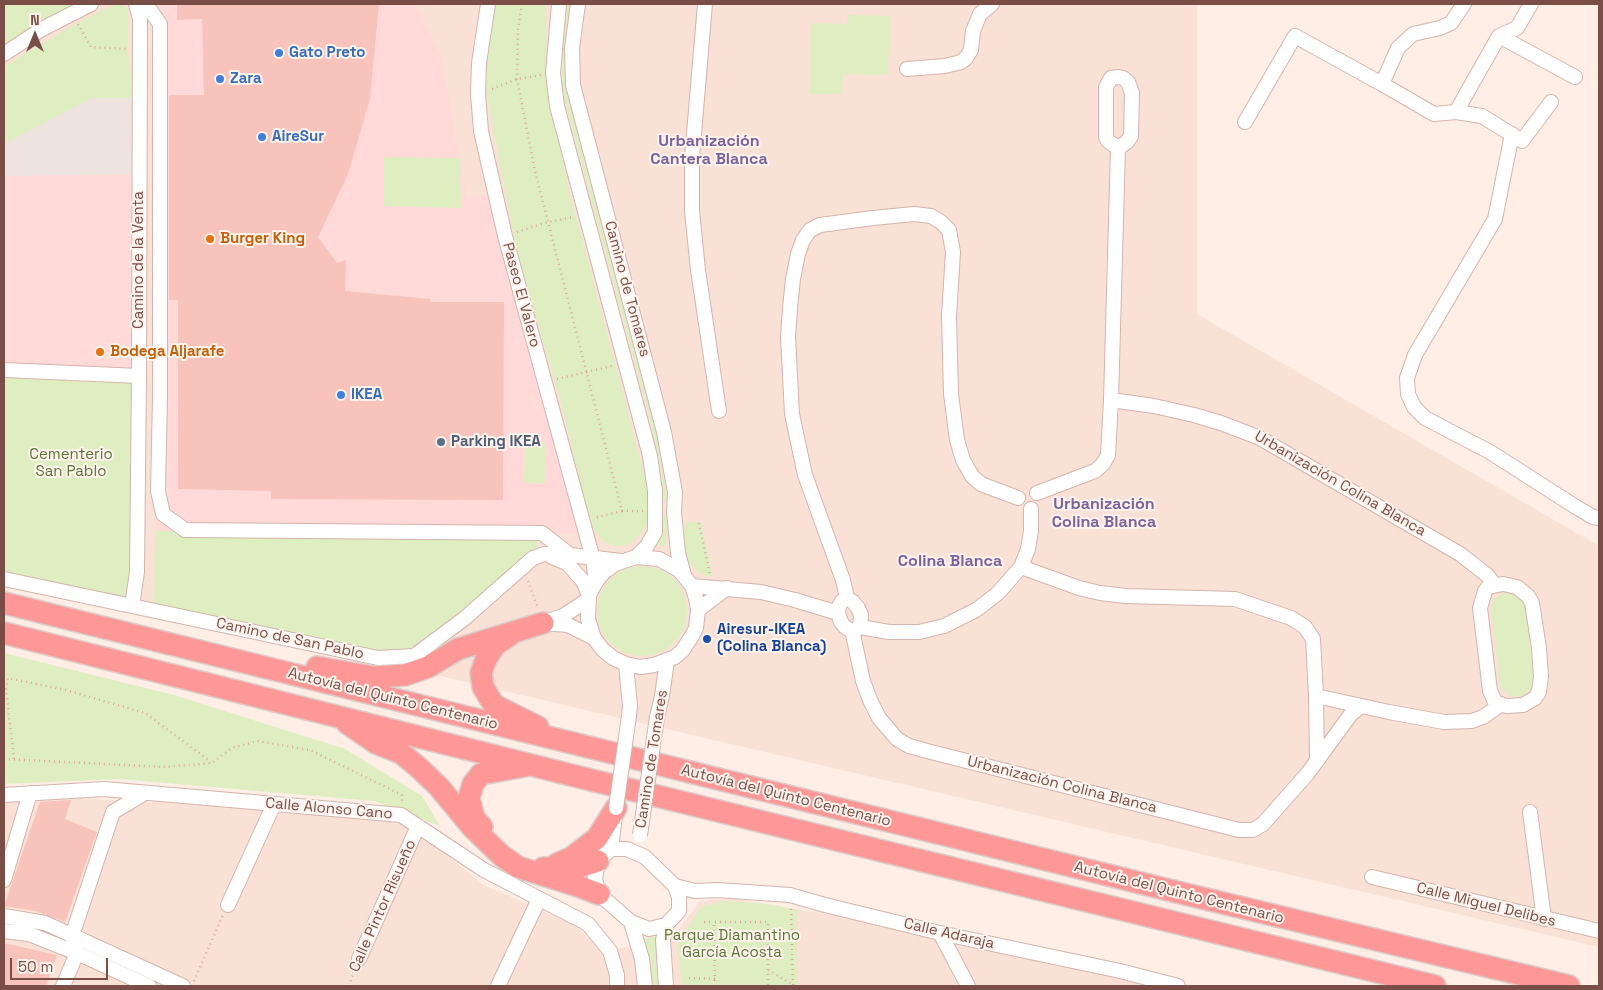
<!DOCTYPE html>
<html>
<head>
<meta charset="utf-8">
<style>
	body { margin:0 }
	#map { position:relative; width:1603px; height:990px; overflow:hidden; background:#feeee5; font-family:"Space Grotesk",sans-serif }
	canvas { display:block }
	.frame { position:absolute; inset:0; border:5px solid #7a4d47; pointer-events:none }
	.north { position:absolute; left:10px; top:10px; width:50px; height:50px; -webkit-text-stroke:4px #fff4ed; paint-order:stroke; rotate:0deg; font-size:14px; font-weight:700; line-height:20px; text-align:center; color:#7a4d47 }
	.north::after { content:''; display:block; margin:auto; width:18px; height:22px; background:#7a4d47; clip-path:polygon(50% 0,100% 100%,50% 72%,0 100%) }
	.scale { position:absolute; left:10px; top:958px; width:98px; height:22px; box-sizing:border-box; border:2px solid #7a4d47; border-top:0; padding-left:6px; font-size:15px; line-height:18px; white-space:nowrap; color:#7a4d47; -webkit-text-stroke:4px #fff4ed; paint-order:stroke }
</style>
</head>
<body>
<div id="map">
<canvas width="1603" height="990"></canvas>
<div class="frame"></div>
<div class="north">N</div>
<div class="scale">50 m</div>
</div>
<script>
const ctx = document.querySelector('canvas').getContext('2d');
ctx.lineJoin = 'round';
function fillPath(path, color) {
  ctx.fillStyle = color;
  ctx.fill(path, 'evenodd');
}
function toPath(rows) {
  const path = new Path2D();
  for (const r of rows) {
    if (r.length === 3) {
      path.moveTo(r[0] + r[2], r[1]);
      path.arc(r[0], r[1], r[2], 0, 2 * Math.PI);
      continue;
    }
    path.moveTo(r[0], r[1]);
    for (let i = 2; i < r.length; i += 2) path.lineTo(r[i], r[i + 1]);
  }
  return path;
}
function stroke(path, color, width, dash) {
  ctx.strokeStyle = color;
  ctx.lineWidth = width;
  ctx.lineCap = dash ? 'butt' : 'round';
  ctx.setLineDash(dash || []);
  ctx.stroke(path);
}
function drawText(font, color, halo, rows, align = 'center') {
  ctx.font = font + ' "Space Grotesk",sans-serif';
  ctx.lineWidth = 4;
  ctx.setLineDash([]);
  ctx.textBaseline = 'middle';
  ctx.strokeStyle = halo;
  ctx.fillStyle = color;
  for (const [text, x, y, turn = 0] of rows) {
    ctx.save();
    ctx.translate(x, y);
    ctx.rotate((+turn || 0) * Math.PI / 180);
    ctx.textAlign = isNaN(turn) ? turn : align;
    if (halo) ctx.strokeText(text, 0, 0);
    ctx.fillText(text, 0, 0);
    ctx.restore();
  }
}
fillPath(toPath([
	[4,4,1197,4,1197,314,1599,546,1599,947,4,574],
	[72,798,396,813,482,884,573,924,604,952,674,936,699,902,730,898,940,933,1179,986,4,986,4,802,28,799]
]), '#f9e1d5');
fillPath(toPath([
	[160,4,416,4,441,58,467,198,495,195,581,533,156,531,160,303],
	[132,174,134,372,4,366,4,176]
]), '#ffdad8');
fillPath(toPath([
	[92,98,133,98,132,174,4,176,4,144]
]), '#eee3df');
fillPath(toPath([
	[4,4,91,4,4,54],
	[123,4,128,10,128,50,133,98,92,98,4,144,4,66,77,23,113,5],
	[492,4,546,4,547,90,570,193,650,497,647,523,639,535,629,545,614,546,602,540,595,531,589,519,562,406,517,253,490,112,482,61],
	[565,4,570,4,565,70,574,112,666,466,669,501,664,501,661,470,648,412,565,102,560,68],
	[848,15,890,16,888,75,843,74,842,94,809,94,811,23,847,24],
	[383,157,460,158,461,208,383,206],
	[4,370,139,376,132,606,4,579],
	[525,442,545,442,545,483,524,483],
	[664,515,668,515,666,546,657,545,663,532],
	[686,522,701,522,713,577,700,574,684,557,682,546],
	[156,531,542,533,533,558,414,656,378,658,152,610],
	[642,611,45],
	[1510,593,1519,596,1526,605,1534,681,1530,690,1521,696,1512,697,1500,687,1491,607,1494,599,1501,594],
	[4,653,174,695,345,749,422,796,440,826,374,801,118,779,4,784],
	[723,901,766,904,797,910,798,986,682,986,677,944,701,907],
	[659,936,655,959,659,986,653,986,651,960,643,938]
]), '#deeec1');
fillPath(toPath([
	[177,4,379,4,370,99,348,174,318,237,337,263,346,260,345,291,430,299,430,302,504,302,503,500,271,499,271,491,178,489,178,300,169,300,169,95,204,95,202,19,177,20],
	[71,800,65,819,97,832,65,922,36,911,4,906,40,802],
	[4,943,57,955,46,986,4,986]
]), '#f7c3ba');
const minor = toPath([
	[146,4,160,24,160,397,158,491,163,514,185,530,542,533,570,555],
	[488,4,479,63,478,94,481,131,505,236,593,559,596,582],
	[559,4,553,73,557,106,650,456,655,491,655,532,647,546,636,557],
	[578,4,572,48,573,85,664,432,675,492,674,512,678,553,684,575],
	[705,4,692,157,692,211,698,270,719,411],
	[1499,36,1517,28,1531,4],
	[4,54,42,29,91,4],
	[907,69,945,66,961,62,966,58,971,50,973,31,980,14,992,4],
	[1382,84,1434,114,1456,112,1499,36,1575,77],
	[1456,112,1482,116,1522,141,1551,102],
	[1245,122,1295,36,1382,84,1398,48,1413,34,1440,28,1451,23,1464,4],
	[1512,134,1495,219,1415,355,1407,378,1408,394,1414,407,1425,418,1490,452,1576,507,1593,517,1599,518],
	[4,370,139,376],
	[1111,400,1154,406,1194,415,1221,423,1260,438,1460,554,1487,575,1495,585],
	[1037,493,1095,471,1103,464,1108,455,1111,400,1118,148,1108,141,1106,137,1106,87,1111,78,1118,77,1123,78,1128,82,1132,93,1131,136,1127,142,1118,148],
	[552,557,567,563,583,581,589,595],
	[1021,567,1079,588,1100,593,1126,596,1235,599,1291,618,1305,627,1313,639,1316,696,1389,712,1444,722,1472,721,1483,717,1500,705],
	[4,579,378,658,414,656,465,618,533,558,544,554,570,555,621,561],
	[1503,584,1517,587,1528,596,1532,603,1539,648,1541,676,1539,692,1535,698,1523,705,1506,706,1495,702,1490,691,1480,608,1485,591,1488,587,1503,584],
	[692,586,761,592,795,600,838,613],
	[847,598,843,580,805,475,792,414,788,337,790,308,793,279,798,254,803,240,810,230,820,225,873,218,914,214,931,216,941,222,949,230,953,252,949,316,951,394,957,440,963,460,972,476,981,484,1018,498],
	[847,598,853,602,858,608,861,615,860,627,856,630,850,630,845,627,841,622,838,613,839,606,842,601,847,598],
	[132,606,137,572,139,376,140,19,136,4],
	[698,610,727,588],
	[548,621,563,616,589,599],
	[543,623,568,625,594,638,602,649,613,658,626,664,640,667,654,665,675,657,682,651,692,636,696,628,698,610,696,598,692,586,679,570,659,559,636,557,615,564,604,572,596,582,589,595,588,619,594,638],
	[860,627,889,632,919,632,944,626,976,610,997,594,1021,567,1028,549,1031,531,1031,509],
	[852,630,863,681,870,700,879,718,897,739,909,746,927,751,1239,830,1253,830,1263,824,1308,773,1351,714,1361,706],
	[626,664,630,706,629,716],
	[1316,696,1317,761],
	[657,717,662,696,667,661],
	[4,795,104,789,401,815,484,870,588,924,610,951,617,975,617,986],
	[113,812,145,793],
	[1530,812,1544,919],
	[611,849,627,849,645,857,675,886,679,897,679,911,666,925,649,929,631,922,599,894,595,879,598,861,611,849],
	[611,849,615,815],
	[1372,877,1599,931],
	[4,880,30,793],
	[675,886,695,891,718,890,790,895,825,905,940,933,1120,971,1178,986],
	[228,905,274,804],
	[4,916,45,923,183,986],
	[631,922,642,959,645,986],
	[4,931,29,934,77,953,149,986],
	[940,933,968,986],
	[359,959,418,826],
	[63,986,77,953,72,936,113,812],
	[498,986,539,899],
	[666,986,663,940,666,925]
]);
const highway = toPath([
	[4,603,1181,893,1569,986],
	[4,633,579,777,1435,986],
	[509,636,495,645,486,659,481,673,483,687,494,705,538,727],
	[317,667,373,677,405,675,428,667,458,649,543,623],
	[347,723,376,743,401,753,418,767,439,787,473,828,502,856,518,867,578,886,599,894],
	[482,827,474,818,469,798,473,784,481,774,525,766],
	[557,864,571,858,597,838,616,808],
	[543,868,562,869,579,867,598,861]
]);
stroke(minor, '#d4b4ac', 16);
stroke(highway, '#dacdcb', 24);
stroke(toPath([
	[522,4,518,29,517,79,535,171,622,511,594,518],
	[78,24,91,47,126,49],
	[492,89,517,79,542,75],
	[517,232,548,222,574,217],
	[557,379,612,366],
	[622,511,643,511],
	[699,523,710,575],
	[528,581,538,608],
	[4,759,165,767,212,763,232,748,257,741,310,750,402,795,402,803],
	[14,759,6,690,8,678,66,690,145,713,211,762],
	[791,909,793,986],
	[704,922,714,922],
	[768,970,792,984],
	[689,978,715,979],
	[194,981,223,915],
	[349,986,354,971],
	[715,986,714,922,768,922,768,986]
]), '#dca69c', 2.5, [1, 4]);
stroke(minor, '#fff', 14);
stroke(highway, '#fe9896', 21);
const minorBridge = toPath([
	[616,808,629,716],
	[640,835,657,717]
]);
stroke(minorBridge, '#d4b4ac', 16, []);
stroke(minorBridge, '#fff', 14);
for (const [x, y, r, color] of [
	[279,53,5,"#3f7fe0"],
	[220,79,5,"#3f7fe0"],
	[262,137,5,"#3f7fe0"],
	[210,239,5,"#e8710a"],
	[100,352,5,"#e8710a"],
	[341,395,5,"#3f7fe0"],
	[441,442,5,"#5c6f8a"],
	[707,639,5,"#1a4fb4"]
]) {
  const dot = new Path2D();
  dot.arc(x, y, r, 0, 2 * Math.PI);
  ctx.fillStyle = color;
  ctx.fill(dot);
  stroke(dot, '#fff4ed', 2);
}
drawText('bold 15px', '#366cbe', '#fff4ed', [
	["Gato Preto",289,53],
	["Zara",230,79],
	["AireSur",272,137],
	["IKEA",351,395]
], 'left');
drawText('bold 15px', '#c56008', '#fff4ed', [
	["Burger King",220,239],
	["Bodega Aljarafe",110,352]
], 'left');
drawText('15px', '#7a4d47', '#fff4ed', [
	["Camino de la Venta",139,260,-90],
	["Camino de Tomares",627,289,75],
	["Paseo El Valero",521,295,75],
	["Urbanización Colina Blanca",1340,484,30],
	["Camino de San Pablo",290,639,12],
	["Autovía del Quinto Centenario",393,699,14],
	["Camino de Tomares",652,759,-81],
	["Urbanización Colina Blanca",1062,785,14],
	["Autovía del Quinto Centenario",786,796,14],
	["Calle Alonso Cano",329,809,5],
	["Autovía del Quinto Centenario",1179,893,14],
	["Calle Miguel Delibes",1486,905,14],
	["Calle Pintor Risueño",383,906,-66],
	["Calle Adaraja",949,934,13]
]);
drawText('bold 15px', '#4e5e75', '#fff4ed', [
	["Parking IKEA",451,442]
], 'left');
drawText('15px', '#597538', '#fff4ed', [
	["Cementerio",71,455],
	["San Pablo",71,472],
	["Parque Diamantino",732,936],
	["García Acosta",732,953]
]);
drawText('bold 15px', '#164399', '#fff4ed', [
	["Airesur-IKEA",717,630],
	["(Colina Blanca)",717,647]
], 'left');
drawText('bold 16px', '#7b629e', '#fff4ed', [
	["Urbanización",709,142],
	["Cantera Blanca",709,160],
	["Urbanización",1104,505],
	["Colina Blanca",1104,523],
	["Colina Blanca",950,562]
]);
</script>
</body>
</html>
